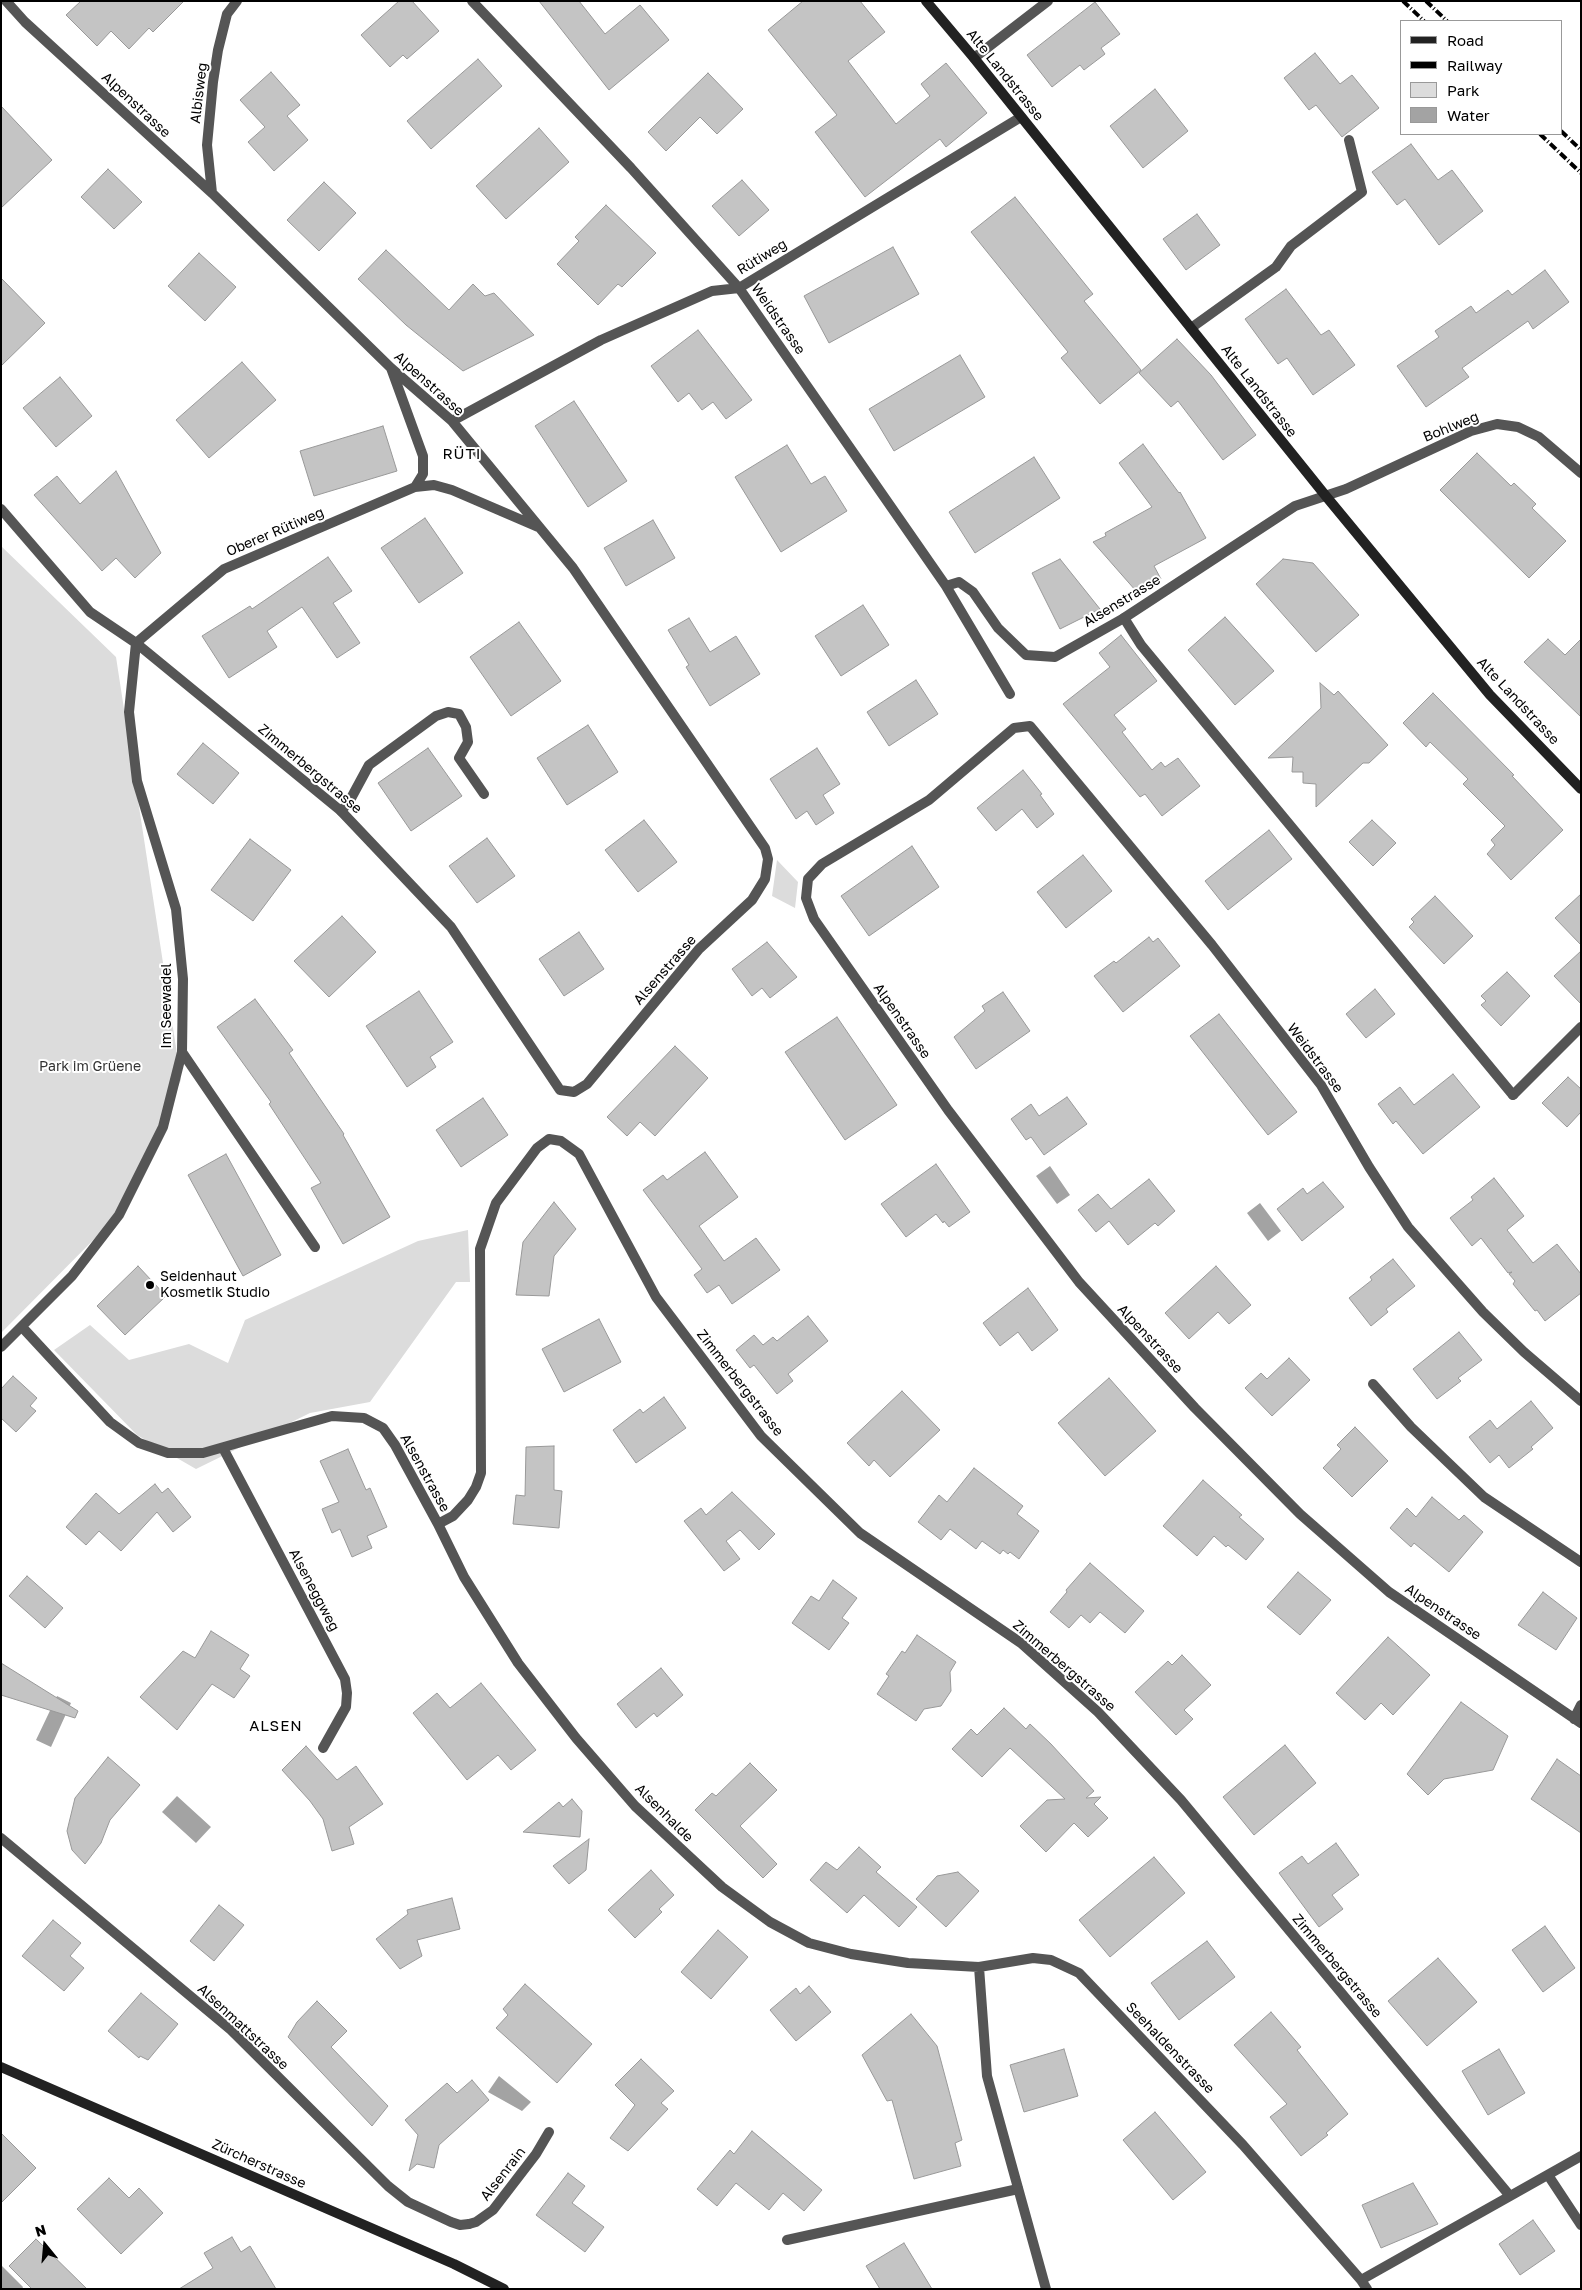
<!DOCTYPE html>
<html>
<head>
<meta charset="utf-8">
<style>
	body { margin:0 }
	#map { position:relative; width:1582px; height:2290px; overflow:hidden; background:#fff; font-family:"Golos Text",sans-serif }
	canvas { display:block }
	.frame { position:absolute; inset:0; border:2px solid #000; pointer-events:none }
	.legend { position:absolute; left:1400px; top:20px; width:162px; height:115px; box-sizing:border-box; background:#fff; border:1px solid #999; margin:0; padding:6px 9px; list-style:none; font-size:15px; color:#000 }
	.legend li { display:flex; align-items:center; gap:10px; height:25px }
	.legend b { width:25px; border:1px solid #999 }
	.north { position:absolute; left:20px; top:2220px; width:50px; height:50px; -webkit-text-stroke:4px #fff; paint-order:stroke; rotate:343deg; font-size:14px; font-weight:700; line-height:20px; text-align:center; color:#000 }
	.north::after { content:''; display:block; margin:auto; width:18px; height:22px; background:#000; clip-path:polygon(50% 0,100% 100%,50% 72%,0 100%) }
</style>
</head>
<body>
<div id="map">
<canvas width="1582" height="2290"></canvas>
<div class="frame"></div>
<ul class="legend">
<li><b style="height:6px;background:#222"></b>Road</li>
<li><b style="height:6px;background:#000"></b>Railway</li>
<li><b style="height:14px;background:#dcdcdc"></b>Park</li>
<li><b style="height:14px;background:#a3a3a3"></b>Water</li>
</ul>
<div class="north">N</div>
</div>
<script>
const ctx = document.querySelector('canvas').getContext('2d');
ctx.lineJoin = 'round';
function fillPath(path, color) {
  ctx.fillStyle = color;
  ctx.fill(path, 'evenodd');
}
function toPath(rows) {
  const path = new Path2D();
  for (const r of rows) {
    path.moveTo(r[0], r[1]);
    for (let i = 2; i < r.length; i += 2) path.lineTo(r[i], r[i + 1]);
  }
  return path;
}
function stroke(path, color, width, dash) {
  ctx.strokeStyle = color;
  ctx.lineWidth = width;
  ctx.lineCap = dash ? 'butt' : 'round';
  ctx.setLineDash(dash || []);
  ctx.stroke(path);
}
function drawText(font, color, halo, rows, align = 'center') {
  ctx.font = font + ' "Golos Text",sans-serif';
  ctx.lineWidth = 4;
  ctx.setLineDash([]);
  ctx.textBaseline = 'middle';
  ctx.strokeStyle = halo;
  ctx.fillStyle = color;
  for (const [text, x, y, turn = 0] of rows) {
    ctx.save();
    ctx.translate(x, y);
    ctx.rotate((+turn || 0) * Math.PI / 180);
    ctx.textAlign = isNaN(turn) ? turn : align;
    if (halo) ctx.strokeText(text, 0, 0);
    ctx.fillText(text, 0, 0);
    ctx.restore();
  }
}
fillPath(toPath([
	[1,546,116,657,181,1080,120,1213,1,1333],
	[777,860,798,882,795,908,772,896],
	[468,1230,470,1282,456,1282,370,1402,310,1413,196,1469,137,1435,54,1350,90,1325,129,1360,189,1344,228,1363,245,1320,418,1241]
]), '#dcdcdc');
fillPath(toPath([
	[1050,1166,1070,1195,1057,1204,1036,1176],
	[1260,1203,1281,1231,1268,1241,1247,1213],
	[57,1696,71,1703,51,1747,36,1740],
	[177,1796,211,1827,196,1843,162,1812],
	[499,2076,531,2102,522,2111,488,2092],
	[1,2265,23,2287,22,2289,1,2289]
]), '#a3a3a3');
const building = toPath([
	[81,1,184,1,153,32,149,28,129,49,111,31,97,46,66,15,81,1],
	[399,1,412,1,439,31,407,59,403,55,390,67,361,35,399,1],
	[539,1,579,1,605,34,640,5,669,40,609,90,539,1],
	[803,1,860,1,885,32,848,61,896,124,930,96,921,84,946,63,987,113,946,147,940,139,865,197,815,132,837,115,768,30,803,1],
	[1095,2,1120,34,1101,48,1105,54,1084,70,1080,65,1052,87,1027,55,1095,2],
	[1315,53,1340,84,1352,75,1379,108,1342,137,1316,105,1309,110,1284,78,1315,53],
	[478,59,502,86,431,149,407,121,478,59],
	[271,72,300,105,287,116,308,140,274,171,248,142,265,127,240,100,271,72],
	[708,73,743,109,717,134,700,117,666,151,648,132,708,73],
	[1155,89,1188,131,1143,168,1110,126,1155,89],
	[1,106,52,160,1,208,1,106],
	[539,128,569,162,506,219,476,186,539,128],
	[1411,144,1438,180,1452,170,1483,211,1439,245,1405,199,1397,205,1372,172,1411,144],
	[108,169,142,202,114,229,81,197,108,169],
	[742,180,769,210,739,236,712,206,742,180],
	[324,182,356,213,319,251,287,220,324,182],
	[1015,197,1093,294,1084,301,1141,370,1100,404,1061,358,1068,352,971,232,1015,197],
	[606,205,656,253,622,287,618,284,598,305,557,264,579,241,575,237,606,205],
	[1197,214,1220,245,1186,270,1163,239,1197,214],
	[893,247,919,294,829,343,804,296,893,247],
	[386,250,449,310,473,284,485,296,494,293,534,335,463,371,406,325,358,279,386,250],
	[199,253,236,287,205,321,168,286,199,253],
	[1545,270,1569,302,1533,329,1528,321,1462,368,1469,377,1426,407,1397,366,1439,337,1435,331,1471,306,1476,313,1508,290,1512,295,1545,270],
	[1,278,45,323,1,366,1,278],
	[1286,289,1321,335,1329,330,1355,365,1313,395,1287,358,1278,364,1245,319,1286,289],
	[698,330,752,400,726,419,713,402,702,410,689,393,678,402,651,366,698,330],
	[1177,339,1211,375,1256,435,1223,460,1178,401,1171,407,1139,373,1177,339],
	[960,355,985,397,894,451,869,409,960,355],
	[242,362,276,400,209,458,176,420,242,362],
	[60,377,92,416,56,447,23,408,60,377],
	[574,401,627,481,588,507,535,426,574,401],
	[383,426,397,471,314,496,300,451,383,426],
	[1143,444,1179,493,1180,492,1206,538,1154,566,1161,579,1136,591,1093,542,1106,536,1105,533,1152,507,1119,463,1143,444],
	[787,445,811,484,825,476,847,511,781,552,735,477,787,445],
	[1477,453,1511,486,1514,483,1536,504,1532,508,1566,541,1529,578,1440,490,1477,453],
	[1034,457,1060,498,975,553,949,512,1034,457],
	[116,471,161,553,135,578,116,558,102,571,34,495,57,476,80,504,116,471],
	[425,518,463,573,419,603,381,548,425,518],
	[653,520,675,558,626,586,604,548,653,520],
	[328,557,352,591,333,603,360,643,337,658,302,607,267,631,277,647,229,678,202,636,250,606,252,609,328,557],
	[1060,559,1100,609,1060,629,1032,573,1060,559],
	[1283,559,1313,563,1359,615,1316,652,1256,584,1283,559],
	[863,605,889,645,841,676,815,636,863,605],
	[1225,617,1274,671,1235,705,1188,650,1225,617],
	[689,618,710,652,736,636,760,674,710,706,686,667,689,665,668,630,689,618],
	[519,622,561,681,511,716,470,657,519,622],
	[1121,635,1157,681,1114,715,1126,729,1122,732,1152,770,1161,762,1165,767,1178,758,1200,786,1162,816,1145,794,1140,797,1063,704,1110,667,1099,653,1121,635],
	[1548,639,1565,655,1581,639,1581,717,1524,662,1548,639],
	[916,680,938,714,889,746,867,712,916,680],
	[1320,683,1334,695,1338,691,1388,745,1369,763,1363,763,1316,807,1316,784,1303,783,1303,772,1292,772,1293,757,1268,758,1321,708,1320,683],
	[1433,693,1514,775,1512,776,1563,830,1511,880,1487,854,1495,845,1491,840,1505,826,1463,784,1468,779,1430,742,1426,747,1403,723,1433,693],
	[588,725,618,772,567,805,537,758,588,725],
	[203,743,239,773,213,804,177,774,203,743],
	[428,748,462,796,411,831,378,783,428,748],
	[817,748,840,784,823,795,834,813,816,825,807,811,796,819,770,779,817,748],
	[1023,770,1042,794,1040,795,1054,814,1037,828,1022,809,996,831,977,808,1023,770],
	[644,820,677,862,638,892,605,850,644,820],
	[1372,820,1396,843,1373,866,1349,842,1372,820],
	[1269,830,1292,859,1228,910,1205,881,1269,830],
	[487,838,515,876,477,903,449,866,487,838],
	[250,839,291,870,253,921,211,890,250,839],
	[912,846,939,887,869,936,841,896,912,846],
	[1083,855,1112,891,1066,928,1037,892,1083,855],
	[1581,894,1581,945,1555,918,1581,894],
	[1435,896,1473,936,1444,964,1409,927,1414,922,1411,919,1435,896],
	[342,916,376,952,329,997,294,961,342,916],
	[579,932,604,969,564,996,539,959,579,932],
	[1149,937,1153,942,1158,938,1180,966,1123,1012,1094,976,1114,961,1116,963,1149,937],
	[767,942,797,977,770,998,762,988,752,996,732,969,767,942],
	[1581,951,1581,1004,1554,976,1581,951],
	[1507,972,1530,996,1501,1026,1481,1005,1486,1001,1481,996,1507,972],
	[1375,989,1395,1014,1366,1038,1346,1014,1375,989],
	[419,991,453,1042,430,1057,436,1067,407,1087,366,1026,419,991],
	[1003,992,1030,1031,976,1069,954,1037,985,1011,982,1006,1003,992],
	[255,999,293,1050,289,1053,344,1134,343,1135,390,1217,343,1244,311,1188,321,1183,269,1104,271,1102,217,1027,255,999],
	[1219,1014,1297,1112,1268,1135,1190,1036,1219,1014],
	[837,1017,897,1105,845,1140,785,1052,837,1017],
	[675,1046,708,1078,655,1136,640,1122,627,1136,607,1117,675,1046],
	[1453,1074,1480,1107,1423,1154,1396,1121,1393,1124,1378,1104,1400,1087,1414,1105,1453,1074],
	[1568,1077,1581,1089,1581,1112,1567,1127,1542,1103,1568,1077],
	[1067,1097,1087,1124,1044,1155,1031,1137,1026,1140,1011,1119,1031,1104,1039,1116,1067,1097],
	[483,1098,508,1135,461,1167,436,1130,483,1098],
	[705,1152,738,1197,699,1226,724,1261,756,1238,780,1270,732,1304,719,1285,707,1293,694,1275,702,1269,643,1190,663,1175,667,1180,705,1152],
	[226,1154,281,1255,243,1276,188,1175,226,1154],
	[936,1164,970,1212,949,1227,944,1221,943,1223,936,1214,906,1237,881,1204,936,1164],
	[1494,1178,1524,1216,1507,1230,1533,1263,1557,1244,1581,1274,1581,1293,1545,1321,1537,1310,1535,1311,1513,1284,1515,1281,1509,1274,1512,1272,1508,1273,1481,1238,1472,1246,1450,1218,1473,1200,1471,1197,1494,1178],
	[1149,1179,1175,1211,1158,1226,1155,1223,1128,1245,1109,1221,1096,1232,1078,1210,1098,1194,1111,1209,1149,1179],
	[1323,1182,1344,1207,1302,1241,1277,1209,1303,1188,1307,1194,1323,1182],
	[554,1202,576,1229,554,1256,549,1296,516,1295,523,1242,554,1202],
	[1393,1259,1415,1286,1386,1309,1388,1312,1371,1326,1349,1298,1372,1280,1370,1277,1393,1259],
	[138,1266,166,1296,125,1335,97,1306,138,1266],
	[1216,1266,1251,1305,1229,1324,1218,1312,1189,1339,1165,1313,1216,1266],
	[1028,1288,1058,1330,1032,1351,1018,1332,1000,1346,983,1323,1028,1288],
	[808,1316,828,1341,788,1374,793,1381,777,1394,754,1365,750,1368,736,1350,754,1335,763,1345,773,1337,777,1341,808,1316],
	[599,1319,621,1362,564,1392,542,1349,599,1319],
	[1459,1332,1482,1360,1458,1378,1461,1381,1437,1399,1413,1369,1459,1332],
	[1289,1358,1310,1380,1272,1416,1245,1388,1261,1373,1267,1379,1289,1358],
	[13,1376,37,1398,30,1406,36,1411,16,1432,1,1418,1,1389,13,1376],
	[1109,1378,1156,1431,1105,1476,1058,1423,1109,1378],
	[902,1391,940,1430,890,1477,874,1460,869,1466,847,1443,902,1391],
	[664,1397,686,1428,636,1463,613,1430,640,1409,643,1413,664,1397],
	[1531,1401,1553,1428,1531,1447,1533,1449,1509,1468,1499,1455,1490,1463,1469,1437,1490,1420,1497,1429,1531,1401],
	[1355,1427,1388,1461,1352,1497,1323,1468,1341,1449,1337,1445,1355,1427],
	[554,1446,554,1490,562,1491,559,1528,513,1524,516,1495,525,1496,526,1447,554,1446],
	[348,1449,366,1490,370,1488,387,1527,367,1536,372,1548,352,1557,340,1529,332,1533,322,1509,339,1502,320,1461,348,1449],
	[974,1468,1023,1506,1017,1514,1039,1531,1019,1559,1010,1552,1008,1554,1003,1550,1000,1554,982,1541,976,1549,950,1529,941,1540,918,1522,939,1495,947,1502,974,1468],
	[1203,1480,1242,1515,1239,1517,1264,1539,1246,1560,1228,1545,1226,1547,1214,1536,1197,1556,1163,1526,1203,1480],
	[155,1484,162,1493,168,1488,191,1517,173,1532,157,1512,121,1551,99,1531,86,1545,66,1527,96,1493,119,1514,155,1484],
	[732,1492,775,1534,759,1550,740,1530,726,1541,740,1559,724,1571,684,1521,701,1508,706,1515,732,1492],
	[1432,1497,1459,1520,1464,1515,1483,1532,1449,1572,1414,1543,1411,1547,1390,1528,1407,1508,1416,1517,1432,1497],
	[1090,1563,1144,1611,1125,1633,1100,1612,1090,1623,1081,1615,1069,1628,1050,1612,1067,1592,1066,1590,1090,1563],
	[1298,1572,1331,1600,1300,1635,1267,1607,1298,1572],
	[27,1576,63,1608,45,1628,9,1596,27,1576],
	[833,1580,857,1598,842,1618,849,1623,829,1650,792,1623,811,1596,819,1601,833,1580],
	[1543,1592,1577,1618,1556,1650,1518,1625,1543,1592],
	[211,1631,249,1655,240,1669,250,1676,234,1698,212,1684,177,1730,140,1697,183,1651,195,1658,211,1631],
	[917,1635,956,1662,950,1672,951,1691,941,1706,924,1709,916,1721,877,1694,889,1676,886,1674,902,1651,905,1653,917,1635],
	[1388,1637,1430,1675,1393,1715,1381,1703,1365,1720,1336,1693,1388,1637],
	[1182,1655,1211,1685,1184,1710,1193,1719,1176,1735,1135,1692,1168,1661,1172,1665,1182,1655],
	[1,1663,78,1711,75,1718,1,1695,1,1663],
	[661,1668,683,1695,657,1717,654,1713,636,1728,617,1704,661,1668],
	[481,1683,536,1750,511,1770,498,1755,467,1780,413,1713,437,1693,450,1708,481,1683],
	[1461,1702,1508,1736,1493,1770,1444,1779,1428,1795,1407,1774,1461,1702],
	[1004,1708,1026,1729,1030,1724,1051,1744,1094,1791,1086,1798,1101,1797,1094,1804,1108,1818,1088,1837,1074,1823,1046,1852,1020,1826,1047,1800,1065,1799,1010,1748,982,1777,952,1749,971,1729,977,1735,1004,1708],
	[1285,1745,1316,1783,1254,1835,1223,1797,1285,1745],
	[306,1746,337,1780,356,1766,383,1804,349,1827,354,1844,332,1851,323,1819,310,1801,282,1770,306,1746],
	[108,1757,140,1785,110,1820,101,1843,85,1864,72,1850,67,1831,75,1798,108,1757],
	[1557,1759,1581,1776,1581,1833,1531,1799,1557,1759],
	[750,1763,777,1790,740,1826,777,1864,763,1878,695,1810,712,1793,716,1796,750,1763],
	[572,1799,582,1811,580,1837,523,1832,559,1802,563,1807,572,1799],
	[589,1839,586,1870,569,1884,553,1866,589,1839],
	[1336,1843,1359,1875,1332,1895,1343,1909,1319,1927,1279,1873,1302,1856,1308,1864,1336,1843],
	[859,1847,881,1867,876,1872,917,1907,899,1927,864,1895,847,1913,810,1880,826,1862,837,1870,859,1847],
	[1154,1857,1185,1893,1110,1957,1079,1920,1154,1857],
	[651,1870,674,1895,659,1909,662,1912,635,1938,608,1910,651,1870],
	[958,1872,979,1891,946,1927,916,1899,937,1876,958,1872],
	[452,1898,460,1929,417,1940,422,1956,400,1969,376,1939,408,1914,407,1910,452,1898],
	[219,1905,244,1925,214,1961,190,1941,219,1905],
	[53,1920,81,1943,70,1956,84,1968,64,1991,22,1956,53,1920],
	[1545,1926,1575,1968,1543,1992,1512,1950,1545,1926],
	[718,1930,748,1957,711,1999,681,1972,718,1930],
	[1207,1941,1235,1977,1179,2020,1151,1983,1207,1941],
	[1438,1958,1477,2002,1427,2046,1388,2001,1438,1958],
	[525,1984,592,2044,557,2083,496,2028,508,2015,503,2009,525,1984],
	[809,1986,831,2012,796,2041,770,2010,796,1988,800,1994,809,1986],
	[141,1993,178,2024,148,2060,140,2056,139,2058,108,2031,141,1993],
	[317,2001,347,2031,331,2047,388,2106,372,2126,288,2037,297,2022,317,2001],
	[1271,2012,1301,2047,1297,2050,1348,2114,1326,2133,1328,2135,1301,2156,1270,2117,1287,2104,1234,2045,1271,2012],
	[911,2014,937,2046,962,2140,955,2143,961,2166,914,2179,892,2100,887,2101,862,2055,911,2014],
	[1064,2049,1078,2096,1024,2112,1010,2065,1064,2049],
	[1499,2049,1525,2093,1488,2115,1462,2071,1499,2049],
	[641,2059,674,2091,661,2103,668,2109,628,2151,610,2138,635,2105,615,2085,641,2059],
	[472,2080,489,2100,439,2145,434,2168,417,2164,409,2171,418,2135,405,2120,447,2083,457,2093,472,2080],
	[1155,2112,1206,2172,1173,2200,1123,2140,1155,2112],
	[752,2131,822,2190,804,2211,783,2193,769,2210,736,2183,717,2206,697,2189,730,2150,734,2154,752,2131],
	[1,2133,36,2168,1,2203,1,2133],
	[568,2173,585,2186,572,2203,604,2227,585,2252,536,2215,568,2173],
	[109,2178,129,2198,139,2188,163,2213,121,2254,77,2209,109,2178],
	[1413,2183,1438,2224,1381,2248,1362,2205,1413,2183],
	[1533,2220,1555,2251,1520,2275,1499,2244,1533,2220],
	[232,2237,241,2252,250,2246,276,2289,179,2289,213,2268,204,2253,232,2237],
	[36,2239,87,2289,32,2289,9,2266,36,2239],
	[904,2243,932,2289,880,2289,866,2266,904,2243]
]);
fillPath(building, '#c4c4c4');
stroke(building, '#999', 1);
stroke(toPath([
	[974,58,1048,1],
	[1191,328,1276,267,1291,246,1362,192,1349,140],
	[1124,618,1141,645,1513,1095],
	[341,811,349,802,369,765,436,716,448,712,459,714,466,727,468,742,459,758,484,794],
	[182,1052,315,1247],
	[1373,1384,1411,1427,1484,1497,1581,1562],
	[223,1448,345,1679,347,1693,346,1707,323,1748],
	[469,2224,476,2222,493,2210,536,2154,549,2132],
	[787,2240,1018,2189]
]), '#555', 10);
stroke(toPath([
	[472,1,631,168,739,288,946,586,1010,694],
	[212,193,207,145,213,82,218,50,227,14,237,1],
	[391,368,423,456,423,474,415,487],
	[452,421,601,340,712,291,739,288,1021,117],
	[1,509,90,612,136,643,341,811,451,927,560,1090,574,1092,587,1084,699,949,752,900,765,879,768,859,765,848,573,568,452,421,391,368,212,193,25,22,6,1],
	[946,586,959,582,973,592,998,628,1026,655,1055,657,1124,618,1295,506,1346,489,1471,431,1497,424,1518,427,1539,437,1581,473],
	[136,643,224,569,415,487,434,485,452,490,538,527],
	[1513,1095,1581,1027],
	[22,1327,110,1422,139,1443,168,1453,203,1453,332,1416,364,1418,383,1428,395,1445,438,1524,464,1577,518,1663,576,1738,635,1806,722,1887,770,1922,809,1943,851,1954,908,1963,979,1967,1033,1958,1051,1960,1079,1973,1243,2145,1361,2280,1367,2289],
	[1,1347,72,1276,119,1215,163,1127,182,1052,183,979,176,909,137,781,129,712,136,643],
	[1581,1401,1524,1352,1483,1312,1408,1227,1369,1167,1321,1085,1212,945,1030,726,1014,728,929,800,822,864,808,879,806,898,814,919,948,1110,1079,1282,1195,1408,1300,1514,1389,1592,1581,1723],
	[438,1524,453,1516,468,1500,476,1487,481,1473,480,1249,496,1203,537,1148,549,1139,561,1141,579,1154,656,1297,761,1436,860,1533,1021,1643,1098,1712,1181,1800,1510,2196],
	[1574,1719,1581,1705],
	[1,1838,231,2030,388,2186,408,2202,451,2222,460,2225,469,2224],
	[979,1967,987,2076,1046,2289],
	[1548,2175,1581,2225],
	[1361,2280,1581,2156]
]), '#555', 10);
stroke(toPath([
	[926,1,974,58,1325,495,1490,695,1581,789],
	[1,2067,454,2264,504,2289]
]), '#222', 10);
stroke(toPath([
	[1403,1,1424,21],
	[1426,1,1447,21],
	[1561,131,1581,150],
	[1540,134,1581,173]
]), '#000', 4, [8, 2.5, 1, 2.5]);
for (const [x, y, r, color] of [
	[150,1285,5,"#000"]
]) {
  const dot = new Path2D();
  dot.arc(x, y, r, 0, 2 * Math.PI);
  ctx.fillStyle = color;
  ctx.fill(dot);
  stroke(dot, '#fff', 2);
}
drawText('14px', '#000', '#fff', [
	["Alte Landstrasse",1005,75,51],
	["Albisweg",199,93,-83],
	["Alpenstrasse",136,105,43],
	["Rütiweg",762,257,-31],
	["Weidstrasse",778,319,55],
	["Alpenstrasse",429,384,42],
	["Alte Landstrasse",1259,391,52],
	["Bohlweg",1451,427,-22],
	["Oberer Rütiweg",275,532,-23],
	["Alsenstrasse",1122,601,-31],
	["Alte Landstrasse",1518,701,47],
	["Zimmerbergstrasse",310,769,40],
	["Alsenstrasse",665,970,-49],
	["Im Seewadel",167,1006,-90],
	["Alpenstrasse",902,1021,55],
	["Weidstrasse",1315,1058,53],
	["Alpenstrasse",1150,1339,47],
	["Zimmerbergstrasse",740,1383,52],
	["Alsenstrasse",425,1473,61],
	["Alseneggweg",314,1590,62],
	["Alpenstrasse",1443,1612,34],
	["Zimmerbergstrasse",1064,1666,41],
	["Alsenhalde",664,1813,45],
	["Zimmerbergstrasse",1337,1966,50],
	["Alsenmattstrasse",243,2027,43],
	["Seehaldenstrasse",1170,2048,46],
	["Zürcherstrasse",259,2164,24],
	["Alsenrain",503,2174,-52]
]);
drawText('14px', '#333', '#fff', [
	["Park im Grüene",90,1067]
]);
drawText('14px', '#000', '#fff', [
	["Seidenhaut",160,1277],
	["Kosmetik Studio",160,1293]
], 'left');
ctx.letterSpacing = '1px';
drawText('15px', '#000', '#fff', [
	["RÜTI",462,454],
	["ALSEN",276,1726]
]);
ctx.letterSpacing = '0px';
</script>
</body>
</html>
